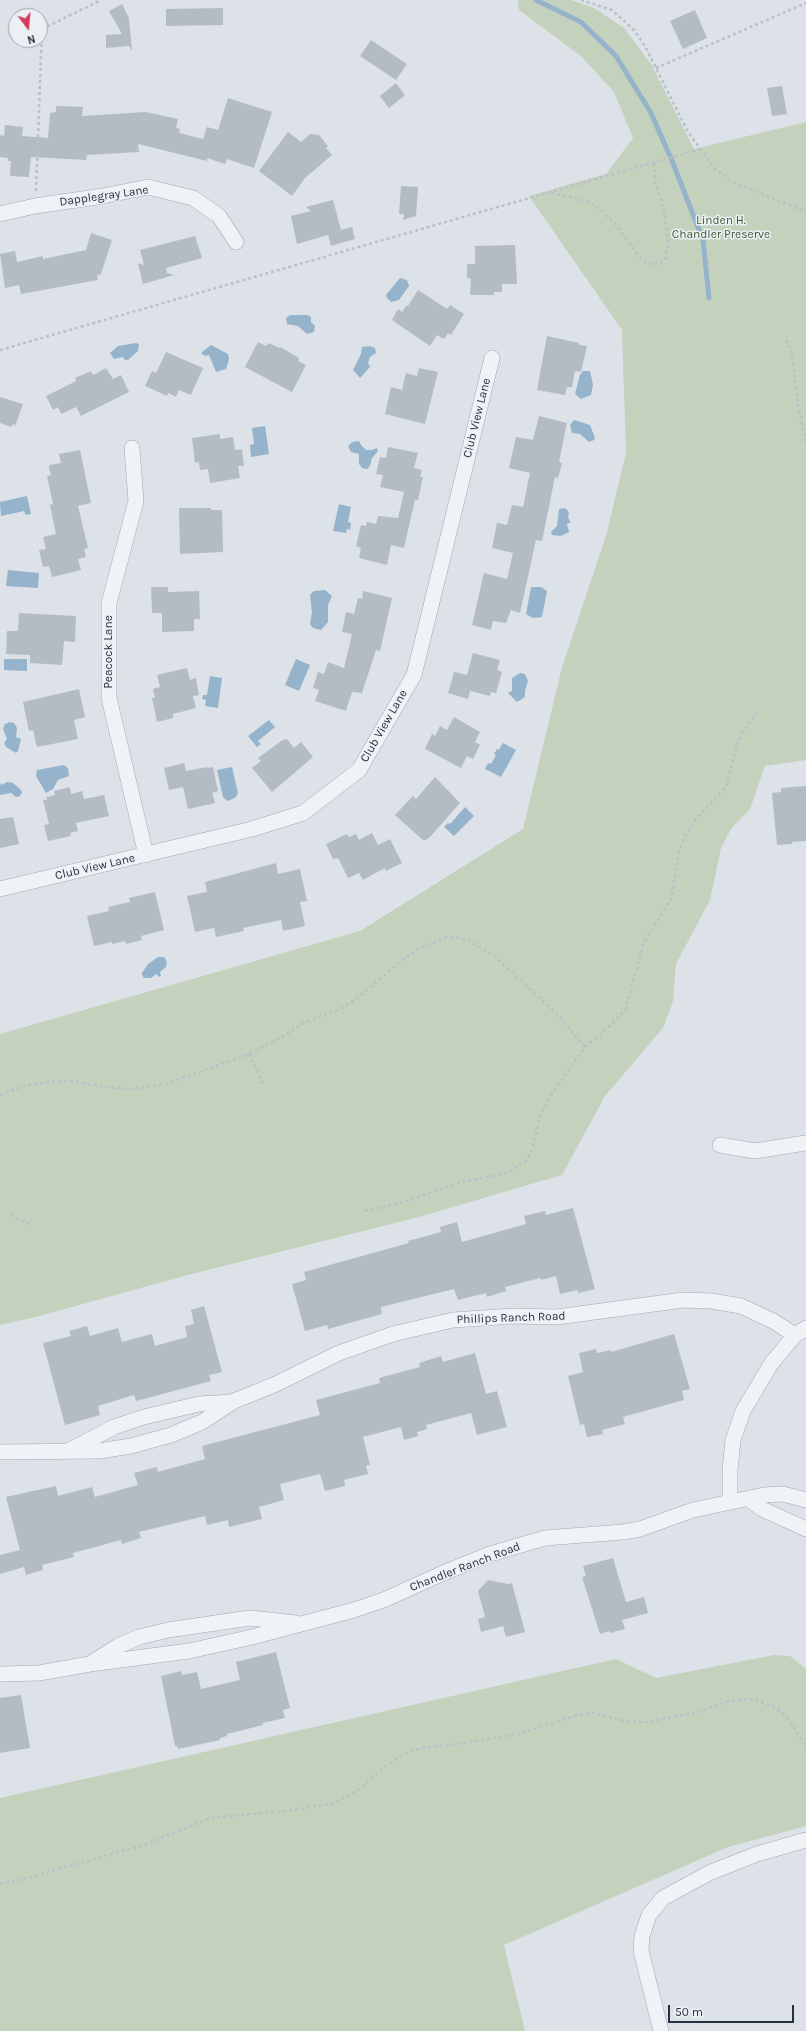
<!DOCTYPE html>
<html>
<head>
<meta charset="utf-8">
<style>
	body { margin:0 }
	#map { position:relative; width:806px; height:2031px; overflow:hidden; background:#dce2e8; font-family:Karla,sans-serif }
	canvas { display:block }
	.north { position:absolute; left:8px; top:8px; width:40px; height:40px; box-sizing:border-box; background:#ecf0f5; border:1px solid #9ca4ac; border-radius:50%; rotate:164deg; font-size:11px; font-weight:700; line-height:16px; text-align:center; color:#25313f }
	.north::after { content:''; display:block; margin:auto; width:14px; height:18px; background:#d6385c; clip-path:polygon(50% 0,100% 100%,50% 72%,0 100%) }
	.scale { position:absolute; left:668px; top:2005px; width:126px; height:18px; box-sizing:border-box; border:2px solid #25313f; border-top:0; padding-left:5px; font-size:12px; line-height:14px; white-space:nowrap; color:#25313f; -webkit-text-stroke:3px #ecf0f5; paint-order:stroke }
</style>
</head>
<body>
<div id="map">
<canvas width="806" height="2031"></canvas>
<div class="north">N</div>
<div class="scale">50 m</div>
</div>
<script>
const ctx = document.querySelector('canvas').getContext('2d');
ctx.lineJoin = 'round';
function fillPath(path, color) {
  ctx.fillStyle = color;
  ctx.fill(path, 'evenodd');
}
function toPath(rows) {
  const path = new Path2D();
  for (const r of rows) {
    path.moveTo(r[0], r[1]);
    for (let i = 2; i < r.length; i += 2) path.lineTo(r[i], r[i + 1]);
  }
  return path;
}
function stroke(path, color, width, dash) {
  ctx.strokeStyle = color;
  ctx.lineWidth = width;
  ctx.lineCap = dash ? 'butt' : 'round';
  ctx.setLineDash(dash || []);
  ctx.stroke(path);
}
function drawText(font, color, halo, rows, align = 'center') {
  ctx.font = font + ' Karla,sans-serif';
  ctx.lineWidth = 3;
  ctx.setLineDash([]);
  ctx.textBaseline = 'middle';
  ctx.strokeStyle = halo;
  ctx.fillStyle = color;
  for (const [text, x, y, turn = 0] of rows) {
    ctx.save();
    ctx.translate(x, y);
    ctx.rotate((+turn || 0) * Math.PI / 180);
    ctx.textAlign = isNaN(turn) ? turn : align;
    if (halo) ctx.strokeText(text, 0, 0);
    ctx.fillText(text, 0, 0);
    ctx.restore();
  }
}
fillPath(toPath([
	[518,0,571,0,594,8,624,28,651,64,694,149,806,122,806,760,765,766,750,809,731,829,721,848,710,900,676,964,673,1001,663,1028,605,1096,562,1175,419,1217,184,1276,36,1317,0,1325,0,1034,360,931,523,829,562,667,606,536,626,453,622,330,529,196,606,174,633,138,614,92,581,56,519,10],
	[774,1655,790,1656,806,1669,806,1826,728,1847,504,1945,525,2031,0,2031,0,1798,616,1659,656,1678]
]), '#c4d2bd');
fillPath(toPath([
	[400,278,407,280,409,286,399,300,391,302,387,298,386,295],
	[290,315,307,315,311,317,311,322,315,326,314,332,307,334,298,326,287,324,286,318],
	[136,343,139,344,138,351,128,360,125,360,123,357,114,359,110,353,118,346],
	[211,345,228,354,229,359,226,369,216,372,209,355,205,356,201,353],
	[370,346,375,348,376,353,370,357,368,363,370,367,360,378,353,370,361,354,362,347],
	[583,371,590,371,593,385,591,395,581,399,575,394,576,390,580,375],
	[574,420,590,425,595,438,594,440,589,442,580,434,572,433,570,425],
	[265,426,269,454,251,457,250,445,254,444,252,428],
	[359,441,361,445,366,450,372,450,377,448,378,451,372,458,370,466,367,469,362,468,359,464,359,454,351,452,348,446,352,442],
	[27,496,31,514,26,515,24,511,1,516,0,502],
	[339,504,351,507,348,522,351,523,350,530,347,529,346,533,333,531],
	[565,508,569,512,568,518,571,522,567,524,569,532,561,536,552,535,551,532,557,526,559,509],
	[8,570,39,573,38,588,6,586],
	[531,587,541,587,547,591,542,617,533,618,526,614],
	[325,590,332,596,328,605,328,622,321,630,313,628,310,624,312,612,310,595,314,591],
	[4,659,27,659,27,671,4,670],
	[296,659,310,665,299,691,285,685],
	[520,673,525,674,528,681,525,691,525,697,517,702,508,693,512,691,512,678],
	[210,676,222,678,218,708,205,706,206,700,202,699,203,695,207,695],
	[269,720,275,727,258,741,261,744,257,747,248,736],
	[10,722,14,723,17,728,16,737,21,739,18,751,16,753,6,747,4,743,7,739,3,729,5,724],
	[503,743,516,750,501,777,485,769,488,763,491,764,496,755,494,754,497,749,499,750],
	[64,765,68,768,69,776,58,780,53,789,46,793,36,776,37,770],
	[232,767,238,793,235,798,227,801,223,797,217,770],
	[7,782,13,783,20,789,22,792,20,796,16,797,11,793,0,795,0,783,2,785],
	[465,807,474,816,454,836,444,827,448,823,450,824],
	[158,957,164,957,167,962,166,967,160,972,161,976,159,977,156,974,151,978,144,978,142,975,142,973,148,964]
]), '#95b3ca');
stroke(toPath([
	[536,0,581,22,616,56,651,113,670,156],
	[671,158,703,240,709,298]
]), '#95b3ca', 5);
fillPath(toPath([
	[122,4,129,18,132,51,129,46,106,48,106,35,122,34,109,11],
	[223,8,223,25,166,26,166,9],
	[695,10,707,38,683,49,670,21],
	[371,40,407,64,396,80,360,56],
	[396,83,405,95,389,108,380,96],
	[782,86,787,114,772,116,767,88],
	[228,98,272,112,254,168,227,159,225,164,207,158,207,161,138,144,139,152,87,155,86,160,31,157,29,177,10,176,11,161,8,161,8,158,0,157,0,135,4,136,5,125,23,127,22,136,48,138,50,113,56,112,56,106,83,107,82,116,146,112,178,119,176,128,180,129,179,133,203,139,207,127,218,130],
	[288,132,301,142,310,134,319,135,328,146,326,148,332,155,305,178,292,196,259,171],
	[401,186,418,187,416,216,403,220,404,214,399,214],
	[333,200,341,230,352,227,355,239,331,246,328,235,297,244,291,216,311,211,306,207],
	[91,233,112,240,101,274,97,275,98,280,21,294,19,285,5,288,0,254,15,251,17,262,43,256,43,259,86,250],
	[195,236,202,258,166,268,167,273,174,275,143,284,138,263,144,265,140,250],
	[515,245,517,284,502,284,502,292,494,292,494,295,470,295,471,279,467,278,467,264,475,264,475,246],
	[418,290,447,309,450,305,464,314,451,335,448,333,444,339,437,335,430,346,392,320,398,309,402,312,407,305,408,306],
	[547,336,579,343,579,345,587,346,581,372,575,371,572,387,567,387,565,395,537,390],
	[258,342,266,346,269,343,279,348,280,347,299,358,298,361,306,365,292,392,245,367],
	[166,352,203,368,191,395,179,390,176,397,168,393,167,396,145,386,152,371,156,373],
	[106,368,113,379,121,375,129,392,81,416,76,407,61,414,58,407,53,410,46,396,76,381,75,378,91,371,93,375],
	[419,368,438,372,425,424,385,414,391,387,402,390,406,373,417,376],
	[0,397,23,404,15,426,12,424,12,427,0,423],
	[539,416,567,423,559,462,562,463,558,478,555,477,542,541,536,540,520,613,511,610,506,623,493,621,491,630,472,625,484,573,507,579,513,553,492,548,497,523,507,525,512,505,523,507,530,473,509,468,516,437,533,440],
	[220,434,220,439,233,437,235,450,242,449,244,466,238,466,240,478,210,483,208,469,200,470,199,462,195,463,192,438],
	[388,447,418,453,414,468,422,470,420,477,423,477,418,500,415,500,404,548,391,545,387,565,359,558,361,548,356,546,361,525,366,526,367,522,376,524,378,516,398,518,404,492,380,487,383,475,376,474,380,457,386,458],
	[80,450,91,503,78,506,88,548,84,549,86,557,78,559,81,570,52,577,49,566,43,567,39,550,46,549,43,537,56,534,50,505,53,504,47,476,51,475,49,468,50,465,61,463,59,454],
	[179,508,211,508,211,510,222,510,223,552,180,554],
	[151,587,168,587,168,592,199,591,200,619,194,619,194,631,162,632,162,613,152,613],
	[363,591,392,598,380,651,376,650,362,693,352,692,346,711,315,701,319,690,313,688,318,672,324,674,328,662,344,668,352,634,342,632,346,612,354,614,358,598,362,599],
	[19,613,76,616,75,642,64,641,62,665,30,663,30,655,6,654,7,631,18,631],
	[473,653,500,660,497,670,502,672,496,693,491,692,490,696,470,691,468,699,448,693,454,672,467,675],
	[187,668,190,680,196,678,199,695,193,696,196,708,173,714,173,718,157,722,152,698,155,698,153,689,160,687,157,675],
	[79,689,85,717,74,720,78,739,37,747,33,730,29,731,23,702],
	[454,717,480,732,475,742,480,745,473,759,467,756,461,768,425,749,432,734,435,736,440,726,447,730],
	[284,739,285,740,287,739,294,748,301,742,313,757,272,792,252,768,261,761,258,758],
	[184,763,186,771,207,767,207,768,213,767,218,791,212,793,215,803,188,809,183,787,169,790,164,768],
	[435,777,460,803,430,837,424,841,395,815,413,796,416,799],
	[806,786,806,841,792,842,792,844,777,845,772,793,781,792,781,788],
	[70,787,71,794,82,791,84,799,104,795,109,816,76,823,78,831,70,833,71,836,48,841,44,825,49,824,43,800,47,800,46,797,55,795,54,791],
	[13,817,19,844,0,848,0,819],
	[372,833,378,845,390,839,402,863,386,871,385,868,363,880,359,873,348,878,338,858,333,859,326,844,347,834,349,837,356,834,359,840],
	[276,863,278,874,300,869,307,901,300,902,305,926,283,931,281,920,243,928,244,931,216,937,214,928,195,932,187,896,207,892,205,882],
	[155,892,164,930,141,936,142,940,126,944,125,941,112,944,112,942,94,946,87,916,109,911,108,907,130,902,129,898],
	[573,1208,595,1289,578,1293,578,1290,560,1294,556,1276,541,1280,540,1278,505,1287,506,1291,487,1297,486,1293,458,1300,454,1289,381,1307,382,1314,328,1329,327,1325,305,1331,292,1284,306,1280,304,1272,409,1243,408,1241,441,1232,440,1227,457,1222,462,1242,526,1224,524,1216,545,1211,546,1215],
	[204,1306,222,1372,209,1375,211,1381,136,1401,134,1395,98,1406,100,1415,65,1425,43,1343,71,1336,69,1331,87,1326,90,1336,118,1328,122,1342,152,1334,155,1346,187,1337,185,1326,194,1324,191,1310],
	[674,1334,690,1389,682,1391,684,1400,623,1417,625,1424,602,1430,603,1434,587,1437,584,1424,580,1425,568,1376,583,1372,579,1353,596,1349,597,1353,611,1350,611,1352],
	[475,1353,486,1394,497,1391,507,1427,477,1435,471,1413,426,1425,427,1429,417,1432,418,1436,404,1440,401,1427,363,1437,370,1465,366,1466,368,1474,344,1480,345,1486,325,1491,320,1474,280,1484,284,1500,259,1507,262,1519,229,1527,228,1520,207,1525,205,1516,139,1532,141,1538,122,1544,121,1540,73,1553,74,1557,42,1565,43,1570,26,1575,24,1567,0,1574,0,1555,20,1550,6,1497,56,1486,58,1496,92,1487,95,1497,138,1485,134,1473,157,1467,158,1472,205,1459,202,1446,320,1415,316,1400,380,1383,379,1378,420,1367,419,1363,441,1356,443,1362],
	[613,1558,626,1602,644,1597,648,1613,622,1620,625,1629,610,1633,609,1631,600,1634,582,1577,586,1576,583,1566],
	[488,1580,508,1584,512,1583,525,1632,506,1637,503,1626,481,1632,478,1619,485,1617,478,1591],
	[276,1652,290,1708,283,1710,285,1718,262,1723,263,1725,227,1734,227,1736,220,1738,220,1740,178,1749,177,1746,175,1746,161,1676,181,1671,182,1675,197,1672,201,1689,240,1680,236,1662],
	[21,1695,30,1748,0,1753,0,1698]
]), '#b3bbc5');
const minor = toPath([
	[0,214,35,206,103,196,148,187,193,198,219,216,236,242],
	[132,448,136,501,109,603,109,698,146,855],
	[0,889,252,829,303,813,359,770,414,675,492,358],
	[720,1145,755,1151,806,1143],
	[70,1450,114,1427,144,1417,199,1404,233,1402],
	[0,1452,99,1451,131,1446,171,1435,202,1422,234,1401,276,1384,339,1353,393,1334,453,1320,514,1316,557,1317,683,1300,711,1301,741,1306,773,1321,795,1335],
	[749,1499,762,1509,806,1529],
	[730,1501,730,1470,733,1440,743,1411,771,1364,795,1335,806,1328],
	[94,1661,118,1646,139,1637,168,1630,250,1618,296,1623],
	[0,1674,39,1673,90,1664,189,1651,252,1637,354,1610,386,1599,441,1574,490,1554,545,1538,623,1532,640,1529,693,1510,764,1495,783,1494,806,1500],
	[661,2031,641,1951,642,1936,649,1915,663,1898,709,1873,757,1854,806,1840]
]);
stroke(minor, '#a1a9b2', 16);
stroke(toPath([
	[581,0,612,10,634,30,645,46,688,132,716,170,735,183,806,212],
	[656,68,806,3],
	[36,191,42,29,101,0],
	[551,193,576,198,595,205,616,225,642,260,654,265,665,261,668,244,665,215,655,181,654,162],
	[786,340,792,352,798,405,806,443],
	[0,350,700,149],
	[249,1054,263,1084],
	[0,1095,28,1085,58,1081,72,1081,105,1087,132,1089,166,1084,249,1054,282,1037,304,1023,342,1008,355,1000,405,958,421,947,446,938,459,938,469,941,493,955,555,1012,585,1047],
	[365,1211,401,1203,457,1183,502,1174,511,1171,525,1162,532,1151,540,1116,555,1089,585,1047,606,1030,625,1010,644,942,671,899,679,852,684,838,696,819,726,787,737,744,742,733,757,712],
	[11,1215,33,1226],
	[0,1884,16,1881,144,1845,211,1818,294,1810,333,1803,357,1791,383,1768,406,1753,422,1748,458,1744,518,1734,578,1715,593,1713,624,1721,647,1722,695,1713,730,1701,753,1699,776,1708,782,1713,793,1725,806,1749]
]), '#bac0c6', 2.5, [3, 3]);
stroke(minor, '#eff2f6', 15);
drawText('12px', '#25313f', '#ecf0f5', [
	["Dapplegray Lane",104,196,-8],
	["Club View Lane",477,418,-76],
	["Peacock Lane",109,652,-90],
	["Club View Lane",384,726,-60],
	["Club View Lane",95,867,-13],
	["Phillips Ranch Road",511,1318,-2],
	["Chandler Ranch Road",465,1567,-21]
]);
drawText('12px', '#3d5b32', '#ecf0f5', [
	["Linden H.",721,221],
	["Chandler Preserve",721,235]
]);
</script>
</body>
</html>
